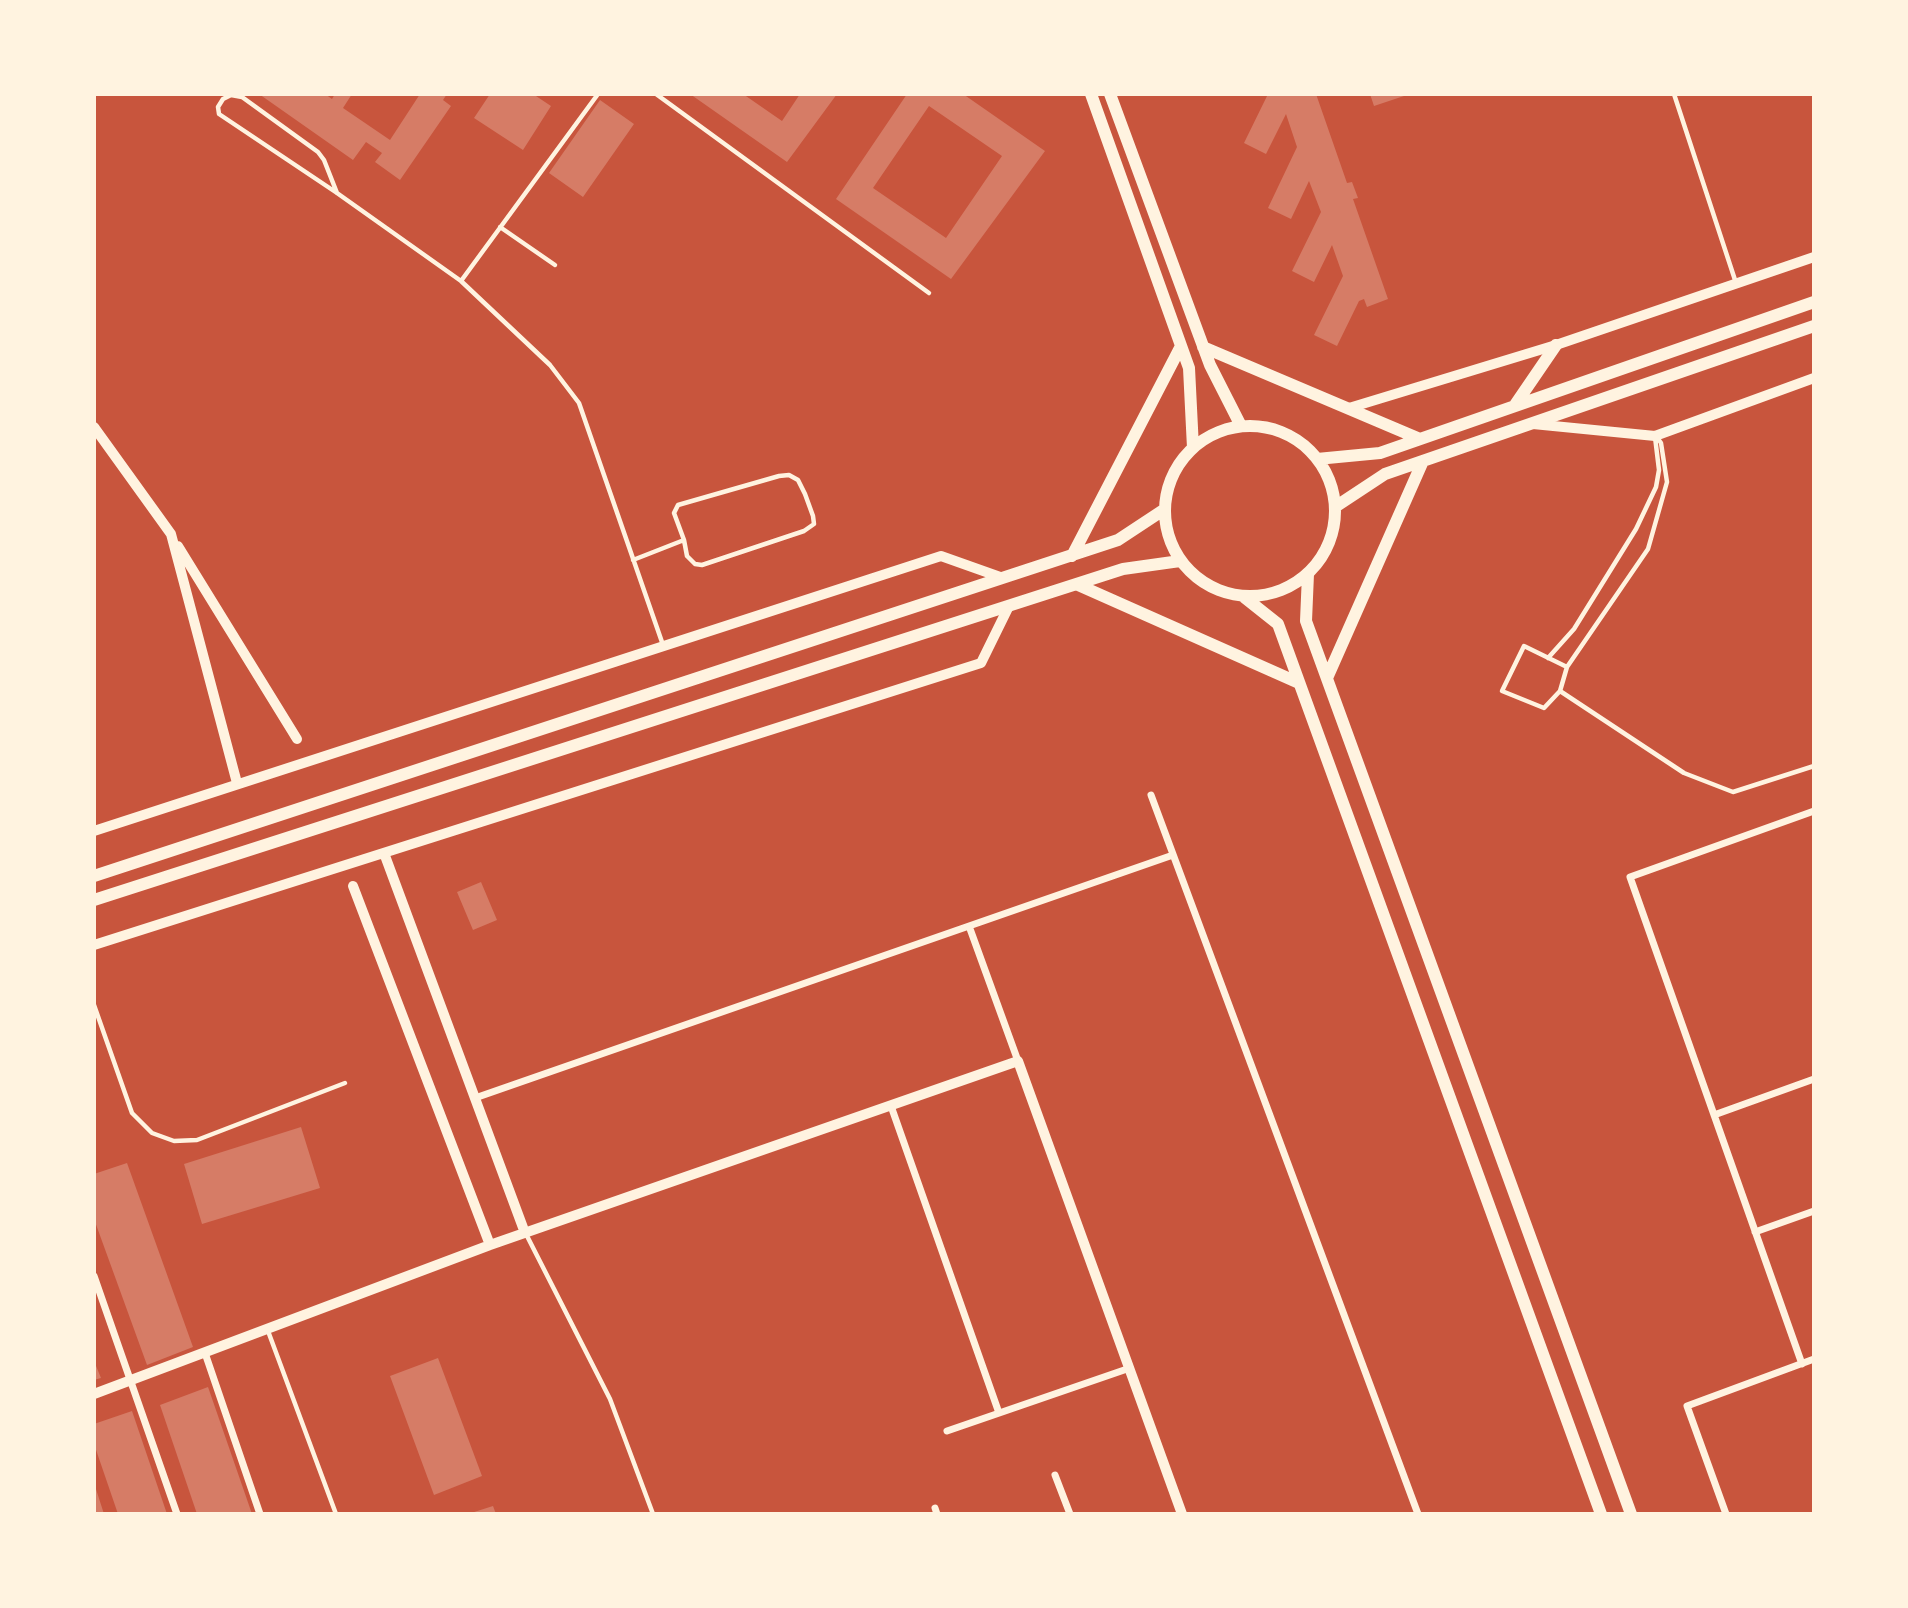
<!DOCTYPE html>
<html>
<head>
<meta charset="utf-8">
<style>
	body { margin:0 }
	#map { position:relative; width:1908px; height:1608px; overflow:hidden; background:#c8553d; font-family:"Noto Sans",sans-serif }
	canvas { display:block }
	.frame { position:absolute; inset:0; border:96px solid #fff3e0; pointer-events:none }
</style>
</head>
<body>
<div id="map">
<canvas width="1908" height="1608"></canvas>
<div class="frame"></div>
</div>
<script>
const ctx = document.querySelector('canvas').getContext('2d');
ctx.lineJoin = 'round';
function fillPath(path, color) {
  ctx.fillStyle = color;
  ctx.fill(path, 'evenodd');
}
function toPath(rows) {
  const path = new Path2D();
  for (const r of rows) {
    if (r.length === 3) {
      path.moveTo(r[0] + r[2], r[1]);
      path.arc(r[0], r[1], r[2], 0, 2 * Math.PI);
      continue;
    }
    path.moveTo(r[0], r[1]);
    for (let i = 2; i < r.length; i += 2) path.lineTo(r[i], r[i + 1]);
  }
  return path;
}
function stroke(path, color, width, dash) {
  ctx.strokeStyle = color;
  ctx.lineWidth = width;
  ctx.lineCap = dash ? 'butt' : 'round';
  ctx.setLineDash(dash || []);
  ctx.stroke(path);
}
fillPath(toPath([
	[259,94,325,94,332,99,335,94,352,94,343,108,390,140,420,94,447,94,443,100,451,106,400,180,375,162,382,153,366,142,353,160],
	[490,94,533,94,551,106,523,150,474,118],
	[690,94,743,94,782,121,800,94,837,94,787,162],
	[907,94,963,94,1045,151,951,279,836,199],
	[929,106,1002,156,946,238,873,188],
	[1268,94,1316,94,1347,183,1352,182,1358,198,1353,199,1388,299,1367,307,1364,299,1359,301,1337,346,1314,335,1343,276,1332,245,1314,282,1292,271,1321,212,1309,181,1291,219,1268,208,1297,147,1286,114,1266,154,1244,143],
	[1370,94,1407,94,1407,95,1374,106],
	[600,100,634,124,583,197,549,173],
	[481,882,497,920,473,930,457,892],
	[301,1127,320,1188,202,1224,184,1164],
	[127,1163,193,1347,147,1365,94,1219,94,1174],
	[438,1358,482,1476,434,1495,390,1376],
	[94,1361,101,1378,94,1380],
	[208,1387,252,1514,197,1514,160,1405],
	[132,1411,167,1514,118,1514,94,1444,94,1424],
	[95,1486,104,1514,94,1514],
	[493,1506,496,1514,471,1514,471,1513]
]), '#d67c66');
stroke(toPath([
	[656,94,929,293],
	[1674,94,1736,283],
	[337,193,324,160,318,152,242,97,231,95,223,99,218,107,219,114,337,193,461,281,550,365,579,403,663,645],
	[500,227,555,265],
	[461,281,598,94],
	[633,560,684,540,674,513,678,505,779,476,789,475,798,480,805,494,813,516,814,524,804,531,702,565,695,564,687,556,684,540],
	[1524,646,1567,667,1560,691,1544,708,1502,691,1524,646],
	[1548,658,1574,629,1636,529,1656,487,1659,470,1655,437],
	[1567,667,1648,549,1667,482,1661,443,1656,436],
	[1560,691,1684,773,1733,792,1814,766],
	[94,1005,132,1113,152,1133,174,1141,197,1140,345,1083],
	[526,1234,610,1399,653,1514],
	[268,1331,336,1514]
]), '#fff3e0', 4.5);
stroke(toPath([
	[1151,795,1418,1514],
	[969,926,1018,1061],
	[475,1098,1173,855],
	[891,1106,999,1413],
	[1714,1115,1814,1079],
	[1755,1232,1814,1211],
	[94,1276,177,1514],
	[205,1353,260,1514],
	[1802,1364,1630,877,1814,811],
	[947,1431,1130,1368],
	[1055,1475,1070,1514],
	[935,1508,937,1514],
	[1726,1514,1687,1406,1814,1359]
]), '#fff3e0', 7);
stroke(toPath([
	[1349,408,1556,345,1814,257],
	[1533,424,1655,436,1814,378],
	[94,427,171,534,237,783],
	[178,546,297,739],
	[94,831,941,556,1003,578],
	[384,853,525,1233],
	[353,886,490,1245],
	[94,945,981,663,1009,606],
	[94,1394,490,1245,1018,1061,1182,1514]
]), '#fff3e0', 10);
stroke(toPath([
	[1091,94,1189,368,1193,448],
	[1110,94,1210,365,1241,426],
	[1203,347,1420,439],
	[1515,405,1556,345],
	[1250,511,85],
	[1317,459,1380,453,1814,302],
	[1335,507,1385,474,1814,326],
	[1072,556,1181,346],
	[1308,574,1306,621,1631,1514],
	[1076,584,1299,683],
	[1244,597,1278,624,1601,1514],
	[1327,678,1423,461],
	[94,876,1118,540,1165,509],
	[94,900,1123,569,1180,561]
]), '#fff3e0', 12);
</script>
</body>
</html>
